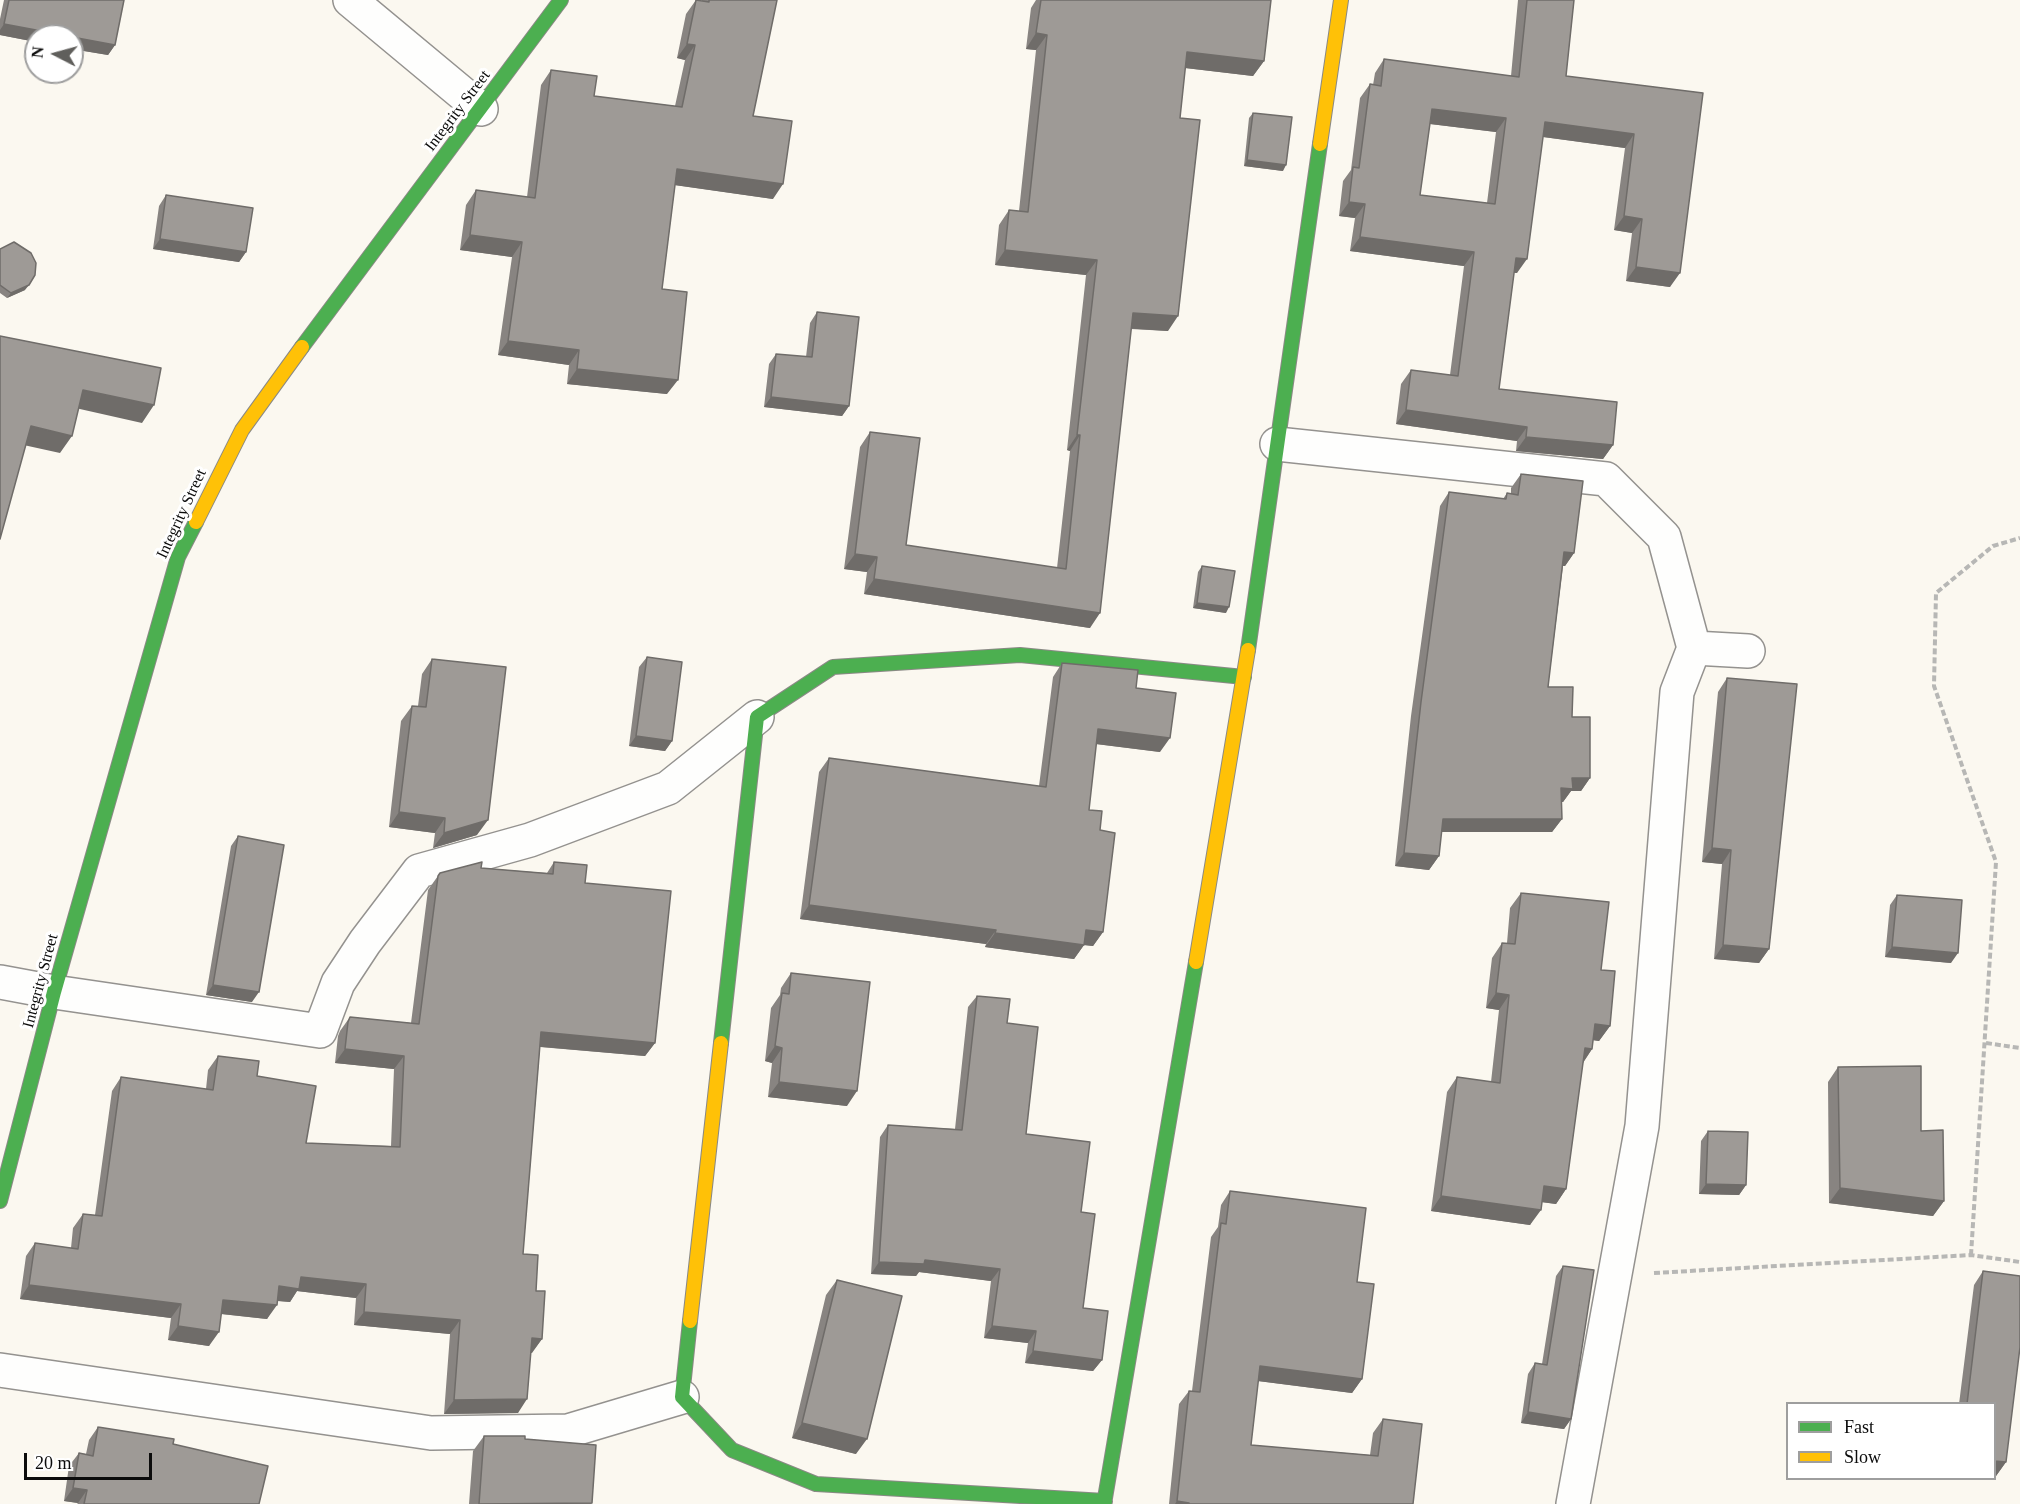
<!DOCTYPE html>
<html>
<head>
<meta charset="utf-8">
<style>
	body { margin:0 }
	#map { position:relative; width:2020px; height:1504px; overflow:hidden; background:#fbf8f0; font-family:Georgia,serif }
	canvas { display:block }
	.legend { position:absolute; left:1786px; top:1402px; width:210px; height:78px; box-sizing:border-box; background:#fff; border:2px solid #9e9e9e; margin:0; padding:8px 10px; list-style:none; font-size:18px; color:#0c0c0c }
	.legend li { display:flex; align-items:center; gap:12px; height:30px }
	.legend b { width:30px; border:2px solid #9e9e9e }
	.north { position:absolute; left:24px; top:24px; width:60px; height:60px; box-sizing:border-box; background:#fff; border:2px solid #9e9e9e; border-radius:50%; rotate:276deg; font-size:16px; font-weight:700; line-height:24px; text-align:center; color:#0c0c0c }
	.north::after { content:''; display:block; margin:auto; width:21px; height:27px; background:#605f5c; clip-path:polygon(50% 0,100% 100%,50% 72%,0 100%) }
	.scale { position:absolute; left:24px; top:1453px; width:128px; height:27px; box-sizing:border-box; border:3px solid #0c0c0c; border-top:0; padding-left:8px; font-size:18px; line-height:21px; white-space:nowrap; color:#0c0c0c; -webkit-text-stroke:4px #fff; paint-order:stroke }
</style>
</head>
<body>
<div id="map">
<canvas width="2020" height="1504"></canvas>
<ul class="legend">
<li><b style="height:8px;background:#4caf50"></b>Fast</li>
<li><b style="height:8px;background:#ffc107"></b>Slow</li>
</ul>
<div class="north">N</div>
<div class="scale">20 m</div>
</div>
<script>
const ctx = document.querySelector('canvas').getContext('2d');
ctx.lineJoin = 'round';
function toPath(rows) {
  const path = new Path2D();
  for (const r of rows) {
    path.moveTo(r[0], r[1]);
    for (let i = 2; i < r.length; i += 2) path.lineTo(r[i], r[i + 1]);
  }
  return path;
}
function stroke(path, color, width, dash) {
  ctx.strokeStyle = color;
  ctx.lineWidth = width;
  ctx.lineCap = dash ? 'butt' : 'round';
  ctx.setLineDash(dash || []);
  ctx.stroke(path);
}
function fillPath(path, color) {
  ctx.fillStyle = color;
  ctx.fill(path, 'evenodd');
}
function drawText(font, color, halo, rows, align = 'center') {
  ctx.font = font + ' Georgia,serif';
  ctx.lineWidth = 6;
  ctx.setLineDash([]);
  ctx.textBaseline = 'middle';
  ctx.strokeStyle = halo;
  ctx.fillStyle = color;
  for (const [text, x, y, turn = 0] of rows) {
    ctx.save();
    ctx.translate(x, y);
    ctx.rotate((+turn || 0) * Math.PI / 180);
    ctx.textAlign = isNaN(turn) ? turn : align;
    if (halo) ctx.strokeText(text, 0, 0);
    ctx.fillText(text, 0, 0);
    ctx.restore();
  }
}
const street = toPath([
	[350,0,481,109],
	[1277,444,1606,479,1664,537,1694,648],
	[0,982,54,992,320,1031,338,983,365,942,419,871,530,840,668,788,757,717],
	[0,1370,431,1433,568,1431,682,1397],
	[1573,1504,1642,1126,1677,692,1694,648,1748,651]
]);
const fast = toPath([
	[302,347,561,0],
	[1248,650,1320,144],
	[721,1043,757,717,833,667,1020,655,1244,677],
	[0,1201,54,992,178,557,196,522],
	[690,1321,682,1397,732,1450,816,1484,1105,1501],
	[1104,1504,1196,962]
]);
const slow = toPath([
	[1320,144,1341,0],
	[196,522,242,430,302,347],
	[1196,962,1248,650],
	[690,1321,721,1043]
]);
stroke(street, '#94928f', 36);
stroke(fast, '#8a8985', 16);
stroke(slow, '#8a8985', 16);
stroke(toPath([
	[1986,1043,2020,1048],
	[1971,1255,1996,862,1934,686,1936,593,1993,546,2020,538],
	[1654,1273,1971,1255,2020,1262]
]), '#b7b7b5', 4, [6, 3]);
stroke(street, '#fefefd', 33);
stroke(fast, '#4caf50', 14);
stroke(slow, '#ffc107', 14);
fillPath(toPath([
	[4,0,124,0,115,45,108,55,72,49,72,36,36,36,36,42,0,35,0,19],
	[696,0,702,1,702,0,777,0,753,116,773,199,675,185,662,289,667,394,567,384,569,365,498,355,512,257,460,250,466,205,476,190,527,197,541,85,551,70,594,96,675,106,685,60,677,58,686,14],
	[1036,0,1271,0,1264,61,1253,76,1185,68,1180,118,1168,331,1131,329,1090,628,864,594,867,572,844,569,860,447,870,432,906,545,1057,568,1070,451,1067,450,1086,275,995,265,999,225,1009,210,1019,211,1036,50,1026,49,1031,8],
	[1518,0,1574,0,1566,76,1703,93,1670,287,1626,281,1632,233,1614,230,1625,148,1543,137,1517,273,1514,273,1499,389,1613,445,1603,459,1516,451,1517,441,1396,424,1401,384,1411,370,1450,375,1464,266,1350,251,1355,218,1339,216,1343,181,1351,170,1360,98,1370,84,1373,85,1375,73,1384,59,1511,76],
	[1430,124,1496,132,1487,203,1420,195],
	[1253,113,1283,171,1244,166,1249,118],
	[166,195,246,252,239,262,153,249,159,206],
	[0,249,25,290,7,298,0,293],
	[817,312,849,406,842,416,764,407,769,364,776,354,806,357,810,323],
	[1521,474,1574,553,1565,566,1563,566,1548,687,1572,717,1590,778,1581,791,1571,791,1563,802,1561,802,1562,819,1552,832,1441,832,1439,856,1429,870,1395,866,1411,716,1440,506,1449,492,1503,499,1507,493,1511,494,1511,488],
	[1202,566,1226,613,1193,608,1198,572],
	[647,657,672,741,665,751,629,746,639,667],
	[432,659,477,835,433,848,435,833,389,827,401,721,412,706,418,706,422,674],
	[1062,663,1136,688,1160,752,1096,744,1089,810,1100,830,1103,932,1093,946,1084,945,1074,959,985,947,986,944,800,919,819,772,829,758,1039,786,1053,677],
	[1727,678,1769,949,1759,963,1714,959,1722,864,1702,862,1718,692],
	[238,836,252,1002,206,995,231,846],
	[554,862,585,883,655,1043,645,1056,540,1047,523,1254,536,1291,542,1339,531,1353,518,1413,444,1414,450,1334,354,1325,356,1298,297,1291,290,1302,277,1301,267,1319,221,1314,209,1346,168,1340,171,1318,20,1299,26,1256,35,1243,71,1248,73,1228,83,1214,95,1215,112,1091,121,1077,206,1089,208,1070,218,1056,257,1076,306,1143,391,1146,394,1069,335,1063,338,1036,340,1031,350,1017,411,1023,428,890,440,873,481,868,547,873],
	[1521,893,1601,970,1610,1026,1599,1041,1593,1040,1592,1049,1583,1063,1566,1189,1556,1204,1542,1202,1530,1225,1431,1211,1447,1092,1457,1077,1491,1082,1499,1010,1486,1008,1492,958,1502,943,1507,943,1510,908],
	[1897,895,1951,963,1885,957,1890,905],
	[791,973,847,1106,768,1097,772,1063,765,1061,771,1008,780,995,781,988],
	[977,996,1007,1023,1026,1134,1081,1212,1083,1308,1102,1360,1093,1371,1025,1363,1028,1343,984,1338,991,1281,919,1272,916,1276,871,1274,880,1137,888,1125,955,1129,968,1007],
	[1838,1067,1921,1131,1944,1201,1933,1216,1829,1203,1828,1082],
	[1708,1131,1746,1185,1739,1195,1699,1194,1701,1141],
	[1230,1191,1357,1282,1362,1379,1352,1393,1258,1381,1251,1445,1370,1455,1373,1433,1383,1419,1413,1504,1169,1504,1179,1404,1189,1391,1192,1391,1211,1237,1218,1227,1221,1205],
	[1563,1266,1571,1419,1564,1429,1521,1423,1528,1374,1535,1363,1542,1364,1556,1276],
	[1983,1271,2006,1462,1996,1476,1995,1404,1959,1404,1974,1285],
	[837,1280,856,1454,792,1438,826,1295],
	[98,1427,173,1444,259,1504,77,1504,78,1503,64,1501,69,1466,79,1453,86,1454,89,1440],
	[484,1436,525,1439,592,1504,469,1504,473,1451]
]), '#888481');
fillPath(toPath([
	[4,24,68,36,36,36,36,42,0,35,0,30],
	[1036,33,1047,35,1036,50,1026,49],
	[72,37,115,45,108,55,72,49],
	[687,44,695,45,685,60,677,58],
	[1187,52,1264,61,1253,76,1177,67],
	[1432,109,1506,118,1496,132,1422,123],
	[1545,122,1634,134,1625,148,1536,136],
	[1247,160,1286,165,1283,171,1244,166],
	[677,169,783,184,773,199,667,184],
	[1349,202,1365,204,1355,218,1339,216],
	[1624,216,1642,219,1632,233,1614,230],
	[470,235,522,242,512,257,460,250],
	[1360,237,1474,252,1464,266,1350,251],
	[160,239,246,252,239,262,153,249],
	[1005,250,1097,260,1086,275,995,265],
	[1516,258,1527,259,1517,273,1507,272],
	[1636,267,1680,273,1670,287,1626,281],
	[29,285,25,290,7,298,11,293],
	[1133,313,1178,316,1168,331,1122,328],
	[508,341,579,350,569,365,498,355],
	[577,369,678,380,667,394,567,384],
	[83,390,154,405,142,423,71,407],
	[771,397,849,406,842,416,764,407],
	[1406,410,1527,427,1517,441,1396,424],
	[31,426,72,436,60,453,19,444],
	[1077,435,1080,435,1070,451,1067,450],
	[1526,437,1613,445,1603,459,1516,451],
	[1564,552,1574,553,1565,566,1555,565],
	[855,554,877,557,867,572,844,569],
	[874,579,1100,613,1090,628,864,594],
	[1197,603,1229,607,1226,613,1193,608],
	[1098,729,1170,738,1160,752,1088,743],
	[636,736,672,741,665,751,629,746],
	[1572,778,1590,778,1581,791,1571,791,1563,802,1552,802,1561,788],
	[399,812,445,818,435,833,389,827],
	[1443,819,1562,819,1552,832,1433,832],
	[488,820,477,835,433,848,444,833],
	[1712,848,1731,850,1722,864,1702,862],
	[1404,853,1439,856,1429,870,1395,866],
	[809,905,996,930,986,944,800,919],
	[1086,930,1103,932,1093,946,1084,945,1074,959,985,947,995,933],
	[1723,945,1769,949,1759,963,1714,959],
	[1892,947,1958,953,1951,963,1885,957],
	[213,985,259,992,252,1002,206,995],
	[1496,993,1509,995,1499,1010,1486,1008],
	[1595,1024,1610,1026,1599,1041,1585,1039],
	[541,1032,655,1043,645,1056,531,1046],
	[775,1046,782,1048,772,1063,765,1061],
	[1585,1048,1592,1049,1582,1064],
	[345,1049,404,1056,394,1069,335,1063],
	[779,1082,857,1091,847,1106,768,1097],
	[1706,1184,1746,1185,1739,1195,1699,1194],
	[1544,1186,1566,1189,1556,1204,1533,1201],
	[1840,1188,1944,1201,1933,1216,1829,1203],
	[1441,1196,1541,1210,1530,1225,1431,1211],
	[925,1260,1000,1269,991,1281,919,1272,916,1276,871,1274,879,1262],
	[301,1277,366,1284,356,1298,297,1291,290,1302,269,1300,279,1286],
	[29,1285,181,1304,171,1318,20,1299],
	[223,1300,277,1305,267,1319,213,1313],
	[364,1312,460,1320,450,1334,354,1325],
	[178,1326,219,1332,209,1346,168,1340],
	[992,1326,1036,1331,1028,1343,984,1338],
	[532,1338,542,1339,532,1353,523,1352],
	[1033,1351,1102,1360,1093,1371,1025,1363],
	[1260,1366,1362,1379,1352,1393,1250,1380],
	[527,1399,518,1413,444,1414,454,1400],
	[1528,1412,1571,1419,1564,1429,1521,1423],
	[802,1423,867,1439,856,1454,792,1438],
	[1995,1461,2006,1462,1996,1476,1995,1475],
	[73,1488,87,1490,78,1503,64,1501],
	[1177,1501,1189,1503,1188,1504,1175,1504]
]), '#6f6c69');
const building = toPath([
	[9,0,124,0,115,45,72,37,72,36,68,36,4,24,9,0],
	[696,0,709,2,709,0,777,0,753,116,792,121,783,184,677,169,662,289,687,292,678,380,577,369,579,350,508,341,522,242,470,235,476,190,535,198,551,70,597,76,594,96,682,107,695,45,687,44,696,0],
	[1041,0,1271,0,1264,61,1187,52,1180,118,1200,120,1178,316,1133,313,1100,613,874,579,877,557,855,554,870,432,920,438,906,545,1066,569,1080,435,1077,435,1097,260,1005,250,1009,210,1028,212,1047,35,1036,33,1041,0],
	[1527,0,1574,0,1566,76,1703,93,1680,273,1636,267,1642,219,1624,216,1634,134,1545,122,1527,259,1516,258,1499,389,1617,402,1613,445,1526,437,1527,427,1406,410,1411,370,1458,376,1474,252,1360,237,1365,204,1349,202,1353,167,1359,168,1370,84,1381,86,1384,59,1519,77,1527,0],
	[1432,109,1506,118,1495,204,1420,195,1432,109],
	[1253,113,1292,117,1286,165,1247,160,1253,113],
	[166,195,253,208,246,252,160,239,166,195],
	[14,242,31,253,36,263,35,275,29,285,11,293,0,285,0,249,14,242],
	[817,312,859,317,849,406,771,397,776,354,812,357,817,312],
	[0,336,161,368,154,405,83,390,72,436,31,426,0,539,0,336],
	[1521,474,1583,481,1574,553,1564,552,1548,687,1573,687,1572,717,1590,717,1590,778,1572,778,1573,789,1561,788,1562,819,1443,819,1439,856,1404,853,1421,702,1449,492,1506,499,1507,493,1518,495,1521,474],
	[1202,566,1235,571,1229,607,1197,603,1202,566],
	[647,657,682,662,672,741,636,736,647,657],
	[432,659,506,667,488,820,444,833,445,818,399,812,412,706,426,707,432,659],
	[1062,663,1138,670,1136,688,1176,693,1170,738,1098,729,1089,810,1102,811,1100,830,1115,833,1103,932,1086,930,1084,945,995,933,996,930,809,905,829,758,1046,787,1062,663],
	[1727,678,1797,684,1769,949,1723,945,1731,850,1712,848,1727,678],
	[238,836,284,845,259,992,213,985,238,836],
	[482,862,481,868,553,874,554,862,587,865,585,883,671,891,655,1043,541,1032,523,1254,538,1255,536,1291,545,1291,542,1339,532,1338,527,1399,454,1400,460,1320,364,1312,366,1284,301,1277,299,1289,279,1286,277,1305,223,1300,219,1332,178,1326,181,1304,29,1285,35,1243,78,1249,83,1214,102,1216,121,1077,213,1090,218,1056,259,1061,257,1076,316,1086,306,1143,400,1147,404,1056,345,1049,348,1022,350,1017,419,1024,438,876,440,873,482,862],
	[1521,893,1609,902,1601,970,1615,971,1610,1026,1595,1024,1592,1049,1585,1048,1566,1189,1544,1186,1541,1210,1441,1196,1457,1077,1500,1083,1509,995,1496,993,1502,943,1515,944,1521,893],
	[1897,895,1962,900,1958,953,1892,947,1897,895],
	[791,973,870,982,857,1091,779,1082,782,1048,775,1046,782,993,789,994,791,973],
	[977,996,1010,999,1007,1023,1038,1027,1026,1134,1090,1142,1081,1212,1095,1214,1083,1308,1108,1311,1102,1360,1033,1351,1036,1331,992,1326,1000,1269,925,1260,924,1264,879,1262,888,1125,962,1130,977,996],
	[1921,1066,1921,1131,1943,1130,1944,1201,1840,1188,1838,1067,1921,1066],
	[1708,1131,1748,1132,1746,1185,1706,1184,1708,1131],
	[1230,1191,1366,1208,1357,1282,1374,1284,1362,1379,1260,1366,1251,1445,1378,1456,1383,1419,1422,1424,1413,1504,1189,1504,1189,1503,1177,1501,1189,1391,1200,1392,1221,1223,1226,1224,1230,1191],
	[1563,1266,1594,1270,1571,1419,1528,1412,1535,1363,1547,1365,1563,1266],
	[1983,1271,2020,1276,2020,1347,2006,1462,1995,1461,1995,1404,1967,1404,1983,1271],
	[837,1280,902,1296,867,1439,802,1423,837,1280],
	[98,1427,174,1439,173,1444,268,1466,259,1504,84,1504,87,1490,73,1488,79,1453,93,1456,98,1427],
	[484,1436,525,1436,525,1439,596,1445,592,1503,479,1504,484,1436]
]);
fillPath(building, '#9e9a96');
stroke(building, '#6f6c69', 1.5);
drawText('16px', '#0c0c0c', '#fff', [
	["Integrity Street",458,111,-53],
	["Integrity Street",182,514,-65],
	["Integrity Street",41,981,-75]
]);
</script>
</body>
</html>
